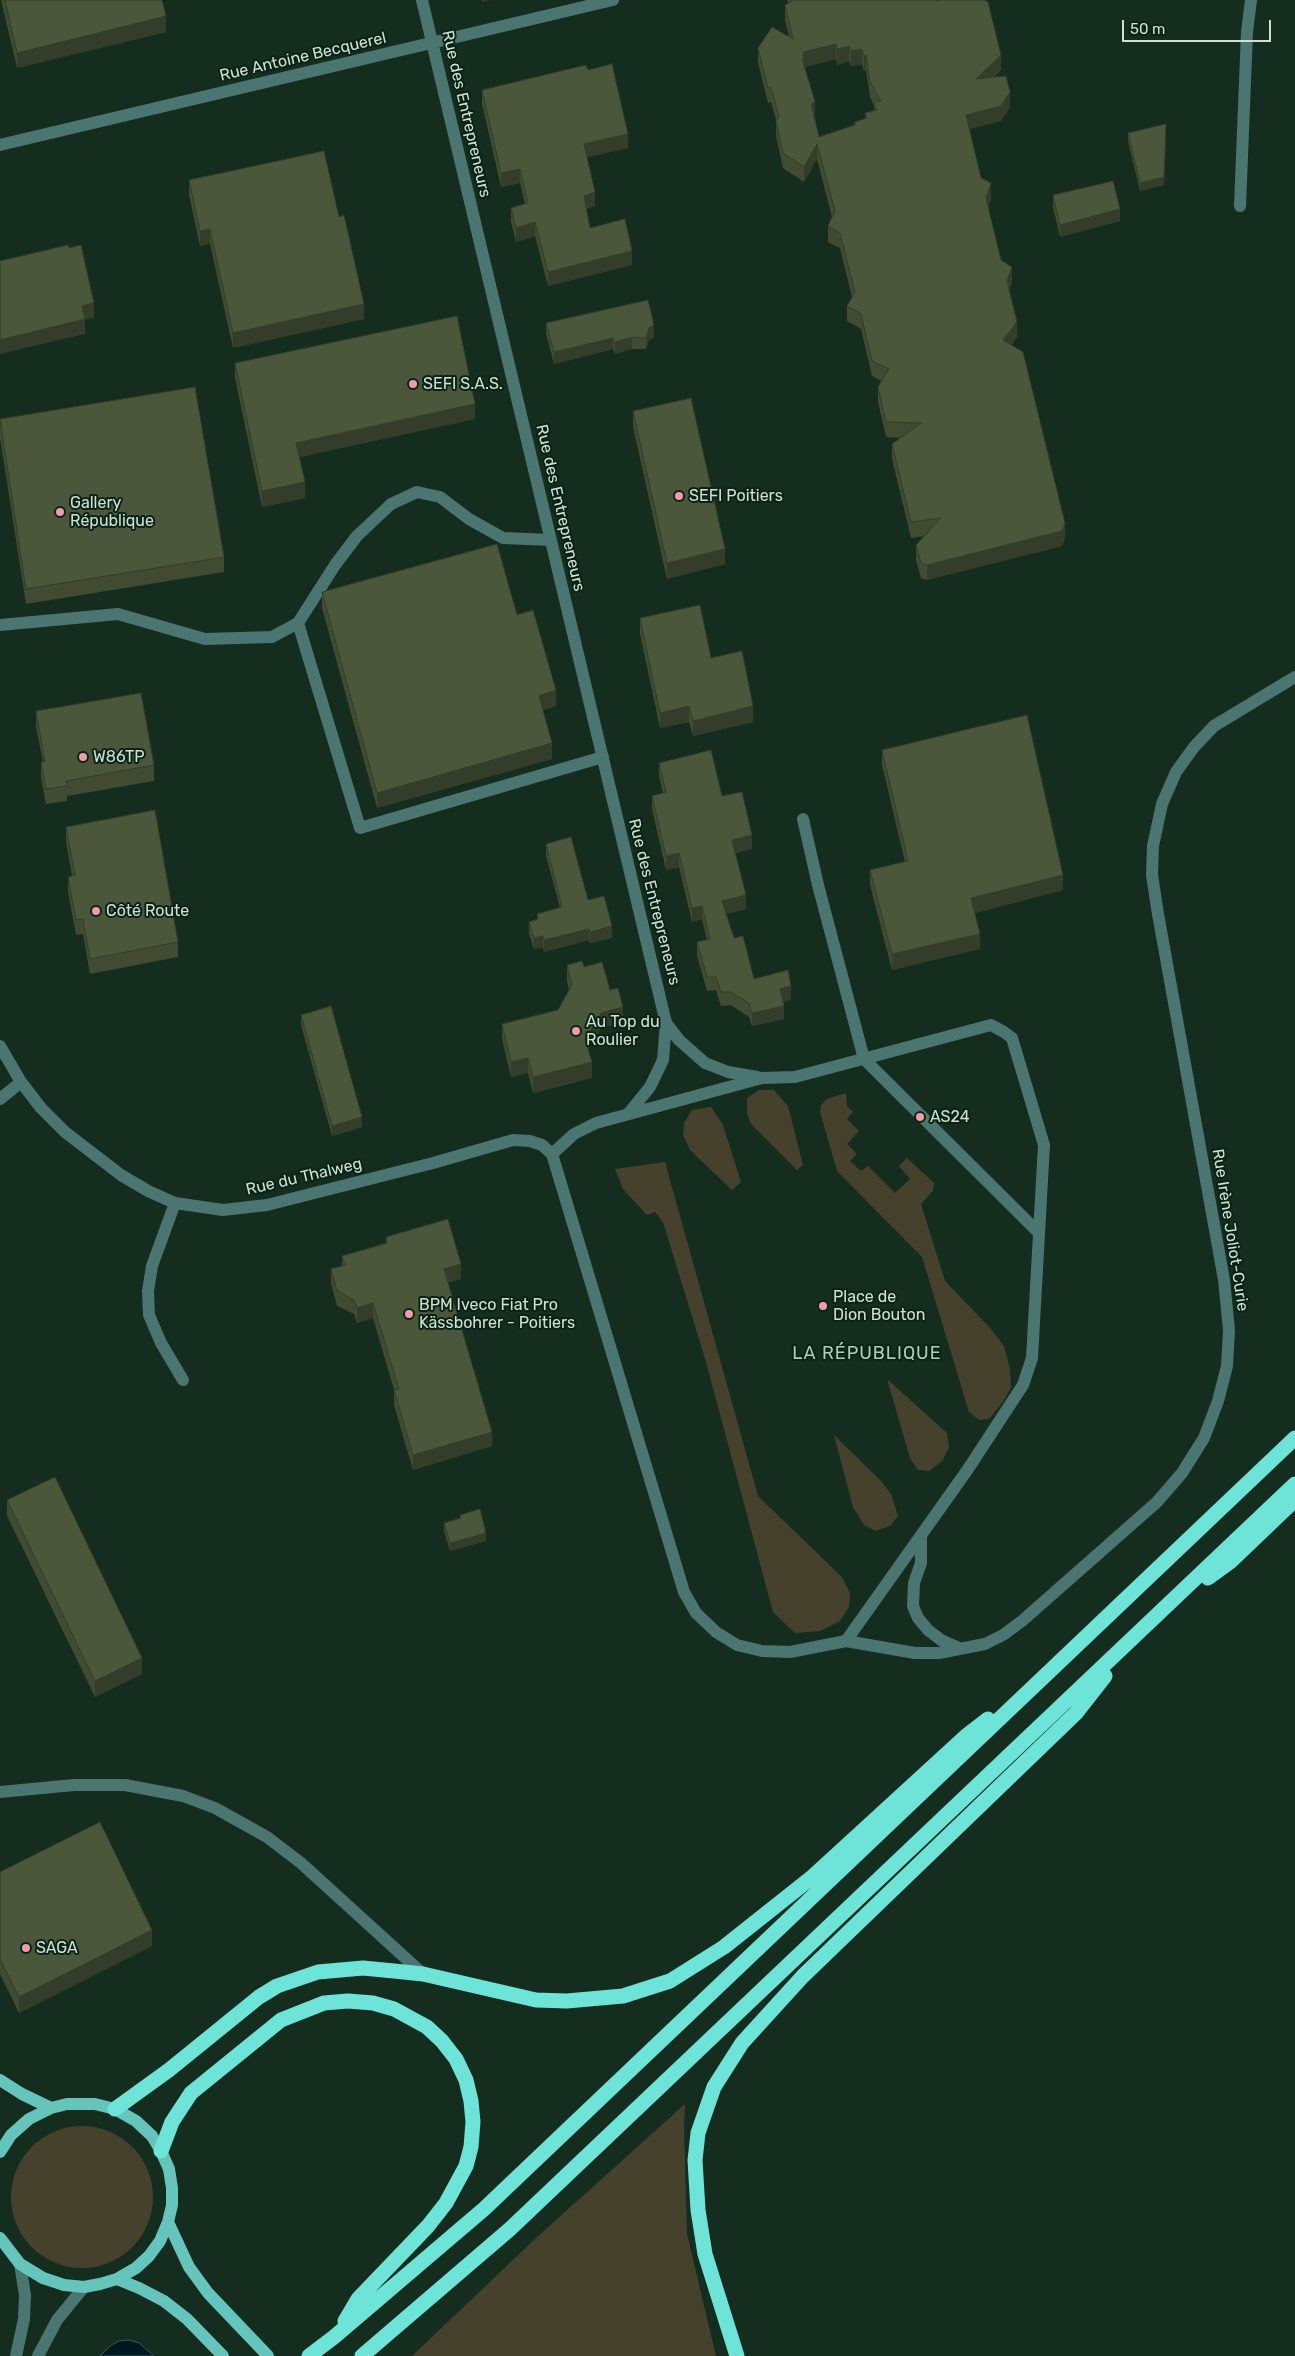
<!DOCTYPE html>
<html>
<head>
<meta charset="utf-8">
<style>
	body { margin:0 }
	#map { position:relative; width:1295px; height:2356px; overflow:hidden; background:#142d1e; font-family:Rubik,sans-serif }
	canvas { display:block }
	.scale { position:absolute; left:1122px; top:20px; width:149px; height:22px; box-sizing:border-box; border:2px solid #d1e0d6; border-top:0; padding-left:6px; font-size:15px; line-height:18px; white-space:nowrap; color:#d1e0d6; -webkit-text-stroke:4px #092315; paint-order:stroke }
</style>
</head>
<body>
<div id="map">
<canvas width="1295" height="2356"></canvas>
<div class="scale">50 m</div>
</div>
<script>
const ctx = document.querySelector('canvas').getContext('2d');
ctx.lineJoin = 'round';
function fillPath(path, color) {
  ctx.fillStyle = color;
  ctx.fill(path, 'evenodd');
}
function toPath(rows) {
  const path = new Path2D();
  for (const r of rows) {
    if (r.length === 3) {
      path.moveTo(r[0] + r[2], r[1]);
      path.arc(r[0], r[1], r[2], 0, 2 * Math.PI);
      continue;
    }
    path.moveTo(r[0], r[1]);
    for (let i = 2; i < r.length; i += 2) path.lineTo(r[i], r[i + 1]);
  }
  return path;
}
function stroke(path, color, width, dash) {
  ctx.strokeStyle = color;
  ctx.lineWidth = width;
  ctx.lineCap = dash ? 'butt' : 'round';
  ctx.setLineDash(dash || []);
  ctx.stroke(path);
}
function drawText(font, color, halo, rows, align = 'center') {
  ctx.font = font + ' Rubik,sans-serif';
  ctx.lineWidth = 4;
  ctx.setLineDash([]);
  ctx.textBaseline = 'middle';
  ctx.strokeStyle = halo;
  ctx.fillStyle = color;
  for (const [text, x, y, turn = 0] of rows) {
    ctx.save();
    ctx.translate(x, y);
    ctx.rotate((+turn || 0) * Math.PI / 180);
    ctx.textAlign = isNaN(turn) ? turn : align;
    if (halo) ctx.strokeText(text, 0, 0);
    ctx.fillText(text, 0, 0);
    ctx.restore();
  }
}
fillPath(toPath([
	[759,1090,774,1090,788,1106,803,1165,797,1170,751,1124,747,1114,747,1098],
	[846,1093,847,1106,853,1112,847,1119,859,1131,847,1144,857,1154,850,1161,861,1171,868,1166,895,1193,910,1179,899,1166,907,1158,934,1183,933,1191,921,1204,945,1281,991,1329,1004,1346,1010,1369,1011,1388,1002,1403,989,1419,979,1420,969,1412,922,1257,837,1171,820,1112,821,1105,827,1099],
	[711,1107,723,1125,741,1182,732,1190,690,1150,683,1135,684,1123,692,1110],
	[665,1162,758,1496,842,1577,850,1593,849,1607,840,1621,820,1631,795,1633,773,1612,706,1362,663,1222,655,1212,647,1215,623,1189,615,1169],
	[887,1379,947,1433,949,1447,942,1461,929,1471,918,1470,910,1458],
	[834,1435,882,1482,891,1494,898,1516,890,1526,876,1531,864,1525,853,1507],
	[685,2104,684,2128,687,2234,716,2356,412,2356,536,2238],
	[82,2197,71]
]), '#46412d');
const water = toPath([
	[129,2340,139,2343,154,2356,100,2356,110,2346,119,2341,129,2340]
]);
fillPath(water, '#00181f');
stroke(water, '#3f5456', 1);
stroke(toPath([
	[422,0,666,1023,663,1060,650,1087,628,1114],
	[0,145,613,0],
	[1240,206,1247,32,1251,0],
	[551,540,503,538,469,519,440,497,417,492,391,504,357,536,335,565,298,623,360,828,603,757],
	[0,625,118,614,205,639,272,637,298,623],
	[803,819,818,885,864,1059,1039,1233],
	[666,1023,679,1040,705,1063,728,1072,757,1077],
	[991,1025,1004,1032,1012,1038,1044,1145,1032,1358,1023,1385,968,1469,846,1641,790,1652,762,1651,737,1645,716,1632,696,1613,684,1592,552,1154,574,1134,596,1123,762,1078,795,1077,991,1025],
	[0,1046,21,1082,41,1108,65,1132,121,1175,148,1191,175,1203,223,1210,267,1205,433,1163,513,1140,530,1141,542,1145,552,1154],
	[0,1099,21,1082],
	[175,1203,152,1266,148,1291,149,1315,161,1343,183,1380],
	[921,1535,921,1563,914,1583,913,1606,918,1618,928,1630,941,1640,959,1648],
	[846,1641,915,1653,939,1653,985,1644,1003,1635,1022,1621,1157,1502,1182,1473,1204,1438,1218,1401,1227,1366,1229,1330,1224,1280,1158,914,1152,875,1153,846,1162,804,1176,772,1194,747,1214,726,1295,677],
	[0,1792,74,1785,125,1785,183,1796,215,1808,267,1837,301,1863,423,1974],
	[16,2356,24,2319,25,2295,20,2264],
	[38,2356,57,2320,84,2287]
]), '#4a7570', 12);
stroke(toPath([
	[0,2080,22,2094,51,2108],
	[0,2152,11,2135,29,2119,51,2108,67,2104,95,2104,115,2109,136,2121,152,2136,161,2151,169,2169,172,2188,172,2205,168,2222,160,2241,149,2256,136,2268,117,2279,100,2284,84,2287,64,2285,43,2278,20,2264,0,2238],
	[168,2222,189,2267,208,2293,268,2356],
	[117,2279,139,2288,164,2301,187,2319,223,2356]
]), '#65c4bb', 12);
stroke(toPath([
	[1208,1578,1230,1562,1295,1500],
	[115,2109,169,2070,259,1997,277,1986,318,1972,363,1968,394,1971,423,1974,536,2000,567,2001,623,1996,670,1981,724,1947,811,1878,966,1736,988,1719],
	[161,2151,172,2122,191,2093,281,2020,324,2003,348,2001,373,2003,394,2009,427,2027,442,2041,456,2059,466,2080,471,2101,473,2122,471,2147,466,2166,446,2203,428,2226,358,2299,345,2321],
	[309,2356,334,2337,484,2209,1295,1438],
	[362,2356,510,2229,1295,1484],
	[737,2356,705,2254,698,2210,695,2160,698,2133,714,2087,742,2043,803,1976,1076,1713,1105,1676]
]), '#6ee3d8', 15);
fillPath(toPath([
	[1,0,162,0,166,32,17,68],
	[787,0,937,0,1001,70,994,77,1010,107,1001,121,969,129,981,178,991,198,988,207,1001,260,1012,282,1009,290,1017,337,1011,345,1065,538,1062,546,927,580,921,578,916,560,916,545,924,536,911,538,892,459,892,444,901,438,886,437,878,402,878,387,881,381,872,376,861,329,847,321,847,306,852,297,840,248,828,242,828,226,832,217,817,159,804,182,783,168,776,136,776,120,771,102,768,103,758,63,758,48,789,37,785,20,785,5,788,3],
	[836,59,837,65,849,61,851,66,862,64,864,71,866,70,870,97,874,106,874,111,865,113,865,119,855,122,855,125,819,137,805,67],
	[588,70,628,148,587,157,595,206,586,209,590,228,632,265,548,286,535,236,516,242,511,222,511,208,525,204,520,183,501,187,482,104,482,90],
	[1166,132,1164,185,1140,191,1128,141,1128,133],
	[189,180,339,217,364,319,233,348,210,244,200,246,189,195],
	[1053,195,1120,221,1060,237,1053,207],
	[546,323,654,337,649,340,646,349,632,349,615,354,613,349,554,364,546,334],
	[235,363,475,419,299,457,305,498,262,507,235,378],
	[633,411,725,564,667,579,633,427],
	[0,419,224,557,224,572,26,604,0,438],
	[322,592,517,615,556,706,543,710,552,759,377,808,322,608],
	[640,618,711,658,753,722,693,736,689,722,660,728,640,634],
	[36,711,154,765,154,781,67,796,67,801,46,804,41,778,41,762,43,762,36,727],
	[882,750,1063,890,975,913,980,949,892,970,870,885,870,870,905,862,882,765],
	[659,763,722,796,752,849,735,853,746,909,726,914,734,938,754,979,791,1000,783,1002,784,1019,752,1026,749,1017,731,1005,721,1006,716,990,707,991,697,956,697,942,707,940,702,919,692,922,679,867,666,870,652,809,652,796,663,793,659,776],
	[66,827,178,942,178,957,90,974,83,934,76,935,68,892,68,877,72,876,66,842],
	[546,844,588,900,612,938,590,943,589,940,544,952,543,947,534,949,529,933,529,922,537,920,537,914,560,908,546,856],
	[567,965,584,967,610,990,623,1022,601,1028,588,1049,592,1078,533,1093,528,1073,511,1077,502,1039,502,1024,558,1010,569,990,567,981],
	[301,1015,362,1127,332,1136,301,1025],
	[386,1237,461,1279,448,1282,492,1446,413,1470,394,1405,394,1390,373,1318,357,1323,354,1314,337,1306,331,1283,331,1269,342,1266,342,1256,386,1244],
	[7,1500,142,1674,95,1697,7,1516],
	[460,1515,486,1541,450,1551,444,1531,444,1523,460,1518],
	[0,1872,152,1946,19,2013,0,1974]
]), '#404b32');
fillPath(toPath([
	[482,0,492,0,482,2],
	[166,16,166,32,17,68,17,53],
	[836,44,836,59,804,67,804,58,803,52],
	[849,46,849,61,837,65,837,49],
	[862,49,862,64,851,66,851,51],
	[866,55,866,70,864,71,864,56],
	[1001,55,1001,70,976,94,976,79],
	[1010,92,1010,107,1001,121,966,130,966,115],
	[815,102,815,117,811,104],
	[1166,132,1164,185,1140,191,1140,183],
	[628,134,628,148,584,158,584,144],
	[817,144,817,159,804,182,804,167],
	[520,169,520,183,501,187,501,173],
	[991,183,991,198,986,213,986,198],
	[595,192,595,206,584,210,584,196],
	[1120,209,1120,221,1060,237,1060,225],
	[535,222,535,236,516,242,516,228],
	[210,229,210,244,200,246,200,231],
	[632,251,632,265,548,286,548,272],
	[1012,267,1012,282,1007,296,1007,281],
	[94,303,94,318,85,320,85,334,0,354,0,340,82,306],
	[364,304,364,319,233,348,233,333],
	[1017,322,1017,337,1003,355,1003,340],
	[654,325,654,337,649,340,646,349,646,338,649,328],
	[632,337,632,349,615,354,615,342],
	[613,338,613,349,554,364,554,352],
	[475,404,475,419,296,458,296,443],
	[305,482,305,498,262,507,262,491],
	[1065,523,1065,538,1062,546,927,580,927,565],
	[725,549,725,564,667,579,667,563],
	[556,690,556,706,539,711,539,696],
	[689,706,689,722,660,728,660,713],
	[753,706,753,722,693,736,693,721],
	[552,743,552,759,377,808,377,793],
	[752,835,752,849,732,854,732,840],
	[679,853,679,867,666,870,666,856],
	[1063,875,1063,890,971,914,971,898],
	[746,895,746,909,722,915,722,901],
	[702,906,702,919,692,922,692,908],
	[612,926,612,938,590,943,590,932],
	[589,929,589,940,544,952,544,940],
	[980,934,980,949,892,970,892,954],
	[543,936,543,947,534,949,534,938],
	[791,986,791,1000,780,1003,780,989],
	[784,1006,784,1019,752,1026,752,1013],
	[623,1007,623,1022,601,1028,585,1054,585,1039,601,1013],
	[528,1058,528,1073,511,1077,511,1062],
	[592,1062,592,1078,533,1093,533,1077],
	[362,1117,362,1127,332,1136,332,1126],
	[461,1264,461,1279,444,1284,444,1269],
	[373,1303,373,1318,357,1323,357,1308],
	[492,1432,492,1446,413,1470,413,1455],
	[486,1533,486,1541,450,1551,450,1543],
	[142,1658,142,1674,95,1697,95,1681],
	[152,1930,152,1946,19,2013,19,1997]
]), '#343d29');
const building = toPath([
	[5,0,162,0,166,16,17,53,5,0],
	[791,0,937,0,937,1,941,0,984,0,988,2,1001,55,976,79,1006,76,1010,92,1001,106,966,115,981,178,991,183,986,198,1001,260,1012,267,1007,281,1017,322,1003,340,1023,352,1065,523,1062,531,927,565,921,563,916,545,941,518,911,522,892,444,921,423,886,422,878,387,889,369,872,361,861,314,847,306,855,292,840,233,828,226,835,211,817,144,804,167,783,153,776,121,779,116,771,87,768,88,758,48,772,27,793,39,785,5,791,2,791,0],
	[836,44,837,49,849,46,851,51,862,49,864,56,866,55,870,82,881,101,874,103,877,110,865,113,867,118,855,122,855,125,819,137,811,104,815,102,814,98,802,59,804,58,803,52,836,44],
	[612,64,628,134,584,144,595,192,584,196,590,228,625,219,632,251,548,272,535,222,516,228,511,208,528,203,520,169,501,173,482,90,586,65,588,70,612,64],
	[1166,124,1164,177,1140,183,1128,133,1166,124],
	[324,151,339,217,344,215,364,304,233,333,210,229,200,231,189,180,324,151],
	[1113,181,1120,209,1060,225,1053,195,1113,181],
	[68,245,69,248,81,245,94,303,82,306,85,319,0,340,0,261,68,245],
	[648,300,654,325,649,328,646,338,632,337,615,342,613,338,554,352,546,323,648,300],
	[457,316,475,404,296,443,305,482,262,491,235,363,457,316],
	[195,387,224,557,26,589,0,419,195,387],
	[691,398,725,549,667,563,633,411,691,398],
	[497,544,517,615,533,610,556,690,539,696,552,743,377,793,322,592,497,544],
	[700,605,711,658,742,651,753,706,693,721,689,706,660,713,640,618,700,605],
	[141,693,154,765,66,781,67,786,46,789,41,762,45,762,36,711,141,693],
	[1027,715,1063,875,971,898,980,934,892,954,870,870,908,861,882,750,1027,715],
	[711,750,722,796,742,792,752,835,732,840,746,895,722,901,734,938,743,936,754,979,788,970,791,986,780,989,784,1006,752,1013,749,1003,731,992,721,992,716,977,707,977,697,942,710,939,702,906,692,908,679,853,666,856,652,796,666,792,659,763,711,750],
	[155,810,178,942,90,959,83,919,76,920,68,877,75,875,66,827,155,810],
	[571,837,588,900,604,896,612,926,590,932,589,929,544,940,543,936,534,938,529,922,538,919,537,914,562,907,546,844,571,837],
	[582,961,584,967,602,962,610,990,618,988,623,1007,601,1013,585,1039,592,1062,533,1077,528,1058,511,1062,502,1024,558,1010,572,985,567,965,582,961],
	[331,1006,362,1117,332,1126,301,1015,331,1006],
	[448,1219,461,1264,444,1269,492,1432,413,1455,394,1390,399,1389,373,1303,357,1308,354,1300,337,1291,331,1269,345,1265,342,1256,387,1243,386,1237,448,1219],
	[55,1477,142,1658,95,1681,7,1500,55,1477],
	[480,1509,486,1533,450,1543,444,1523,461,1518,460,1515,480,1509],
	[100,1822,152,1930,19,1997,0,1959,0,1872,100,1822]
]);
fillPath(building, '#4a573a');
stroke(building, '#343d29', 1);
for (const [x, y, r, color] of [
	[413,384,5,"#f39aab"],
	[679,496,5,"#f39aab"],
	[60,512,5,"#f39aab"],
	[83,757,5,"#f39aab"],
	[96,911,5,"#f39aab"],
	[576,1031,5,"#f39aab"],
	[920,1117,5,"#f39aab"],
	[823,1306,5,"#f39aab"],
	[409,1314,5,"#f39aab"],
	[26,1948,5,"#f39aab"]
]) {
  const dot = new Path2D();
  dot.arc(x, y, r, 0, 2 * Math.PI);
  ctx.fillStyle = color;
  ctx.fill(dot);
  stroke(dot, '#092315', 2);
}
drawText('16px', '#d1e0d6', '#092315', [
	["Rue Antoine Becquerel",303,57,-13],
	["Rue des Entrepreneurs",466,114,77],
	["Rue des Entrepreneurs",560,508,77],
	["Rue des Entrepreneurs",654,902,76],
	["Rue du Thalweg",304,1177,-13],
	["Rue Irène Joliot-Curie",1230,1230,81]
]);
drawText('16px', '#d1e0d6', '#092315', [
	["SEFI S.A.S.",423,384],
	["SEFI Poitiers",689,496],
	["Gallery",70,503],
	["République",70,521],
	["W86TP",93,757],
	["Côté Route",106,911],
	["Au Top du",586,1022],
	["Roulier",586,1040],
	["AS24",930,1117],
	["Place de",833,1297],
	["Dion Bouton",833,1315],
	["BPM Iveco Fiat Pro",419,1305],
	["Kässbohrer - Poitiers",419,1323],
	["SAGA",36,1948]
], 'left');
ctx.letterSpacing = '1px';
drawText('18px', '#afcdba', '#092315', [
	["LA RÉPUBLIQUE",867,1354]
]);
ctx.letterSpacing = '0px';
</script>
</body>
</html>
